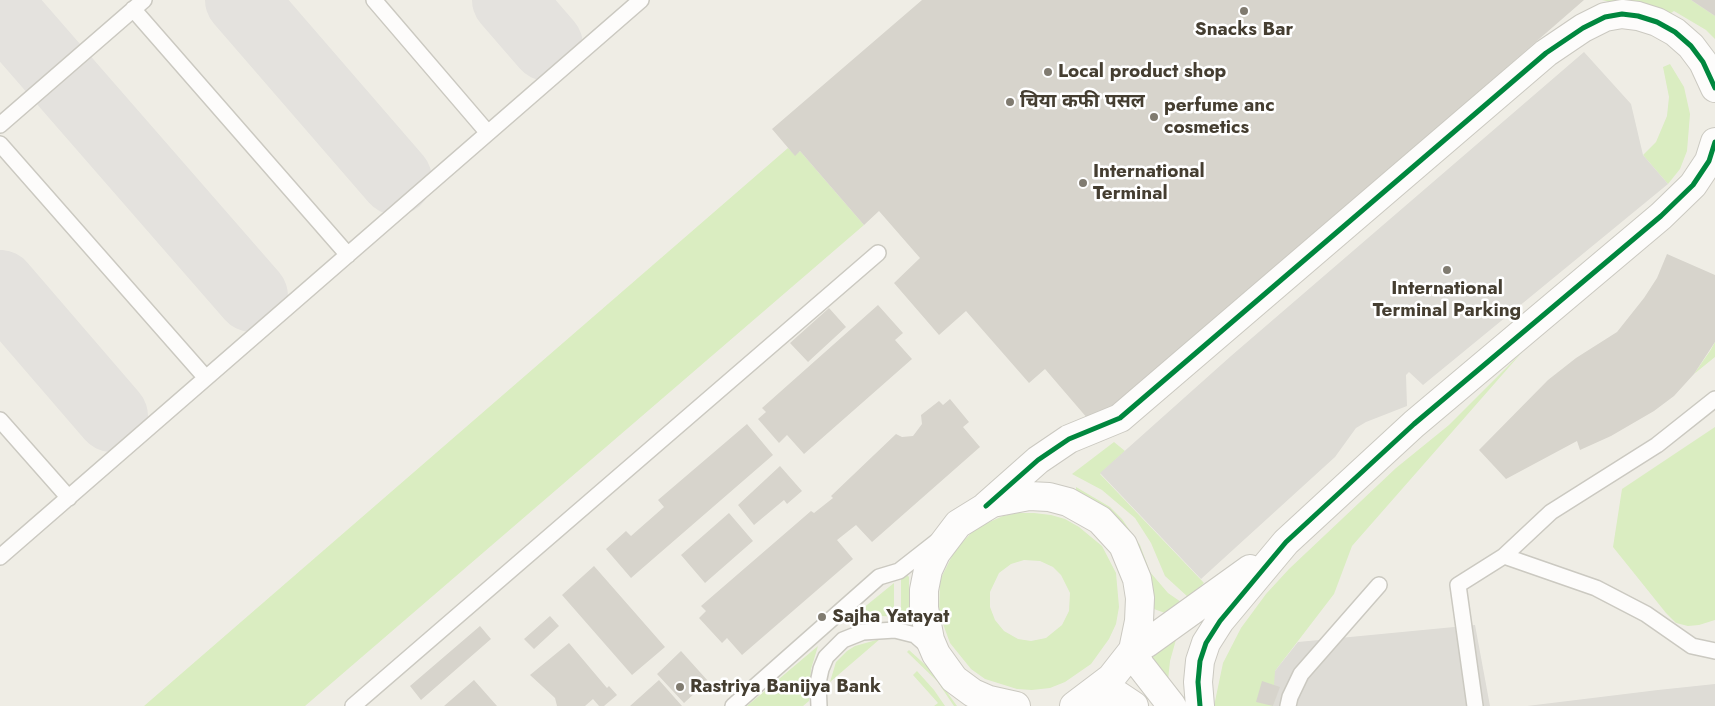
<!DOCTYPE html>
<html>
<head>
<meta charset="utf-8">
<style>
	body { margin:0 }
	canvas { display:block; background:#efede5 }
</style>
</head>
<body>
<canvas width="1715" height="706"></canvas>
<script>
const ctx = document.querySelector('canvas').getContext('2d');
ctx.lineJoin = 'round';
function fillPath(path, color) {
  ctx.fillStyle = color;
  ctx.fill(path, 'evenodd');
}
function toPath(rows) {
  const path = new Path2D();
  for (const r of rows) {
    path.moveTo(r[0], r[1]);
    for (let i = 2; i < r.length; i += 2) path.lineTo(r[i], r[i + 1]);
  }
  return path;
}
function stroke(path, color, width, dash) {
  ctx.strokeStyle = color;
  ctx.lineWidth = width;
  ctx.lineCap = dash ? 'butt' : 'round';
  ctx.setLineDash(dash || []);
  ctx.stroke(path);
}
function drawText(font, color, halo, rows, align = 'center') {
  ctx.font = font + ' Jost,"Noto Sans Devanagari",sans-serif';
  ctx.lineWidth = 5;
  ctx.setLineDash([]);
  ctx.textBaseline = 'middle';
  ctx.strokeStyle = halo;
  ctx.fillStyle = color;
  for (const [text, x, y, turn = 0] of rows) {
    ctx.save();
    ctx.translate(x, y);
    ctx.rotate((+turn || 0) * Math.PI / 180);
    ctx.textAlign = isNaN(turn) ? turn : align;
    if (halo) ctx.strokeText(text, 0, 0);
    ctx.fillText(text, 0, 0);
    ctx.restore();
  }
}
fillPath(toPath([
	[1602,0,1691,0,1715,16,1715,39,1706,30,1674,11,1668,15],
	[1670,64,1684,87,1690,114,1687,151,1680,169,1668,184,1643,155,1656,142,1667,116,1669,97,1663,67],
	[788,148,795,155,800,151,864,225,305,706,144,706],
	[1715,342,1715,357,1694,374,1710,351],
	[1524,350,1352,546,1334,594,1275,671,1280,687,1273,706,1214,706,1223,663,1241,628,1266,594,1289,569,1396,468,1449,425],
	[1715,427,1715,620,1699,625,1688,626,1676,623,1666,613,1613,547,1622,489],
	[1114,442,1125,451,1100,474,1204,583,1188,597,1165,576,1151,543,1135,518,1102,490,1072,474],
	[1076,487,1110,507,1122,519,1140,545,1150,572,1168,593,1181,602,1165,613,1154,609,1136,543,1106,507,1076,491],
	[1018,513,1034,513,1051,515,1065,519,1079,527,1102,546,1116,573,1119,607,1116,624,1109,639,1091,664,1065,682,1050,688,1032,690,1017,689,985,679,971,669,950,643,939,613,940,580,955,550,976,528,1003,516],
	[1024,560,1040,561,1053,567,1061,575,1070,593,1069,611,1062,625,1046,638,1031,641,1018,639,1004,631,995,620,990,607,990,592,999,573,1011,564],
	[907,575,909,577,909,622,901,619,901,579],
	[894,583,894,617,871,615,846,622],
	[1177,636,1170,661,1168,680,1138,668],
	[880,639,830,682,836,662,847,651,855,646],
	[818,646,811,669,809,701,803,706,747,706],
	[909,650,931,670,957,706,954,706,937,681,907,652],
	[917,671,934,690,945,706,934,706,938,703,913,675]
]), '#daedc1');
fillPath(toPath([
	[1584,52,1631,104,1643,155,1668,184,1423,385,1409,372,1406,375,1407,406,1366,422,1356,428,1335,457,1201,579,1100,473,1231,356],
	[1475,625,1490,706,1273,706,1279,687,1274,685,1275,671,1298,642],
	[1715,684,1715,706,1527,706,1658,690]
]), '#dedcd6');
stroke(toPath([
	[241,0,396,179],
	[508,0,547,45],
	[0,7,252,296],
	[0,286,112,416]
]), '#e4e2de', 72);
fillPath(toPath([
	[922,0,1584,0,1094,426,1045,369,1029,383,966,311,939,335,894,283,920,258,879,211,864,225,800,151,795,156,772,129],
	[1691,0,1715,0,1715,16],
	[1667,254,1715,275,1715,342,1694,374,1674,396,1654,411,1611,436,1580,450,1577,441,1506,479,1479,450,1548,380,1576,358,1617,332,1644,298,1657,278],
	[878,305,903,333,895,340,912,359,804,454,787,435,779,443,758,419,766,412,762,408],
	[829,308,846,327,808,362,790,343],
	[950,399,969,422,963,427,980,447,872,542,856,525,837,540,853,559,742,655,727,638,722,643,699,618,706,611,701,606,811,511,814,513,833,498,831,496,896,434,902,437,913,436,922,424,921,415,939,401,943,405],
	[747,424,773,455,631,578,606,549,626,531,631,536,664,507,658,500],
	[780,466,802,491,787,504,784,500,754,525,738,505],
	[729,513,753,541,705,583,681,555],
	[594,566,665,647,632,675,562,595],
	[550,616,559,626,534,649,524,639],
	[480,626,491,639,421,700,410,686],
	[569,643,607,688,609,686,617,695,604,706,599,706,593,699,585,706,557,706,555,698,530,675],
	[681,651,708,681,684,703,657,674],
	[474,680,497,706,444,706],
	[659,680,682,706,630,706],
	[1262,681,1280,687,1273,706,1256,702]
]), '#d7d4cc');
const lane = toPath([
	[374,0,488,133],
	[133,9,348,255],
	[0,125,144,0],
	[0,144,206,378],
	[0,420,69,498],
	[1504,556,1596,588,1646,614,1692,646,1715,651],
	[0,557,641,0],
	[353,706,878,253],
	[733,706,879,577,899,571,936,542],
	[819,706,818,683,821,669,826,657,843,640,863,632,895,630,915,635,930,648],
	[1288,706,1290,697,1301,674,1379,585],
	[1475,706,1458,585,1504,556,1551,512,1657,445,1715,399]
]);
const street = toPath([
	[986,506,1038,460,1069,439,1120,418,1546,53,1583,28,1605,17,1622,14,1638,16,1657,22,1675,32,1691,46,1703,62,1715,88],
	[1133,650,1147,643,1250,569],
	[1133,650,1140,665,1172,706],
	[1084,702,1105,692,1116,694,1134,706],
	[1016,706,989,700,973,693,954,679,936,654,930,640,924,608,924,590,928,570,936,553,958,524,992,503,1029,496,1049,497,1068,502,1100,520,1123,545,1137,579,1140,598,1139,621,1133,650,1111,678,1074,706],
	[1200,706,1198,682,1200,661,1206,643,1220,621,1286,542,1414,424,1661,216,1693,185,1709,161,1715,142]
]);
stroke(lane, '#cbc9c1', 18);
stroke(street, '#cbc9c1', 30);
stroke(lane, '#fdfcfb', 15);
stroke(street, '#fdfcfb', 28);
stroke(toPath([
	[986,506,1038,460,1069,439,1120,418,1546,53,1583,28,1605,17,1622,14,1638,16,1657,22,1675,32,1691,46,1703,62,1715,88],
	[1200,706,1198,682,1200,661,1206,643,1220,621,1286,542,1414,424,1661,216,1693,185,1709,161,1715,142]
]), '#00873e', 5);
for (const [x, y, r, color] of [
	[1244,11,5,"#807b70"],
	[1048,72,5,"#807b70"],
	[1010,102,5,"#807b70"],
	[1154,117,5,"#807b70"],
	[1083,183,5,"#807b70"],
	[1447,270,5,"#807b70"],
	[822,617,5,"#807b70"],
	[680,687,5,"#807b70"]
]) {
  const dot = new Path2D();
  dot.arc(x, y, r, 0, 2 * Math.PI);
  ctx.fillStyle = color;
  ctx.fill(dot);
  stroke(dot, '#fff', 2);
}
drawText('bold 19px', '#453e31', '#fff', [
	["Snacks Bar",1244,30,"center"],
	["Local product shop",1058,72],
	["चिया कफी पसल",1020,102],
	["perfume anc",1164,106],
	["cosmetics",1164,128],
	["International",1093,172],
	["Terminal",1093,194],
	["International",1447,289,"center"],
	["Terminal Parking",1447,311,"center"],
	["Sajha Yatayat",832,617],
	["Rastriya Banijya Bank",690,687]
], 'left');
</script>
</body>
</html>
